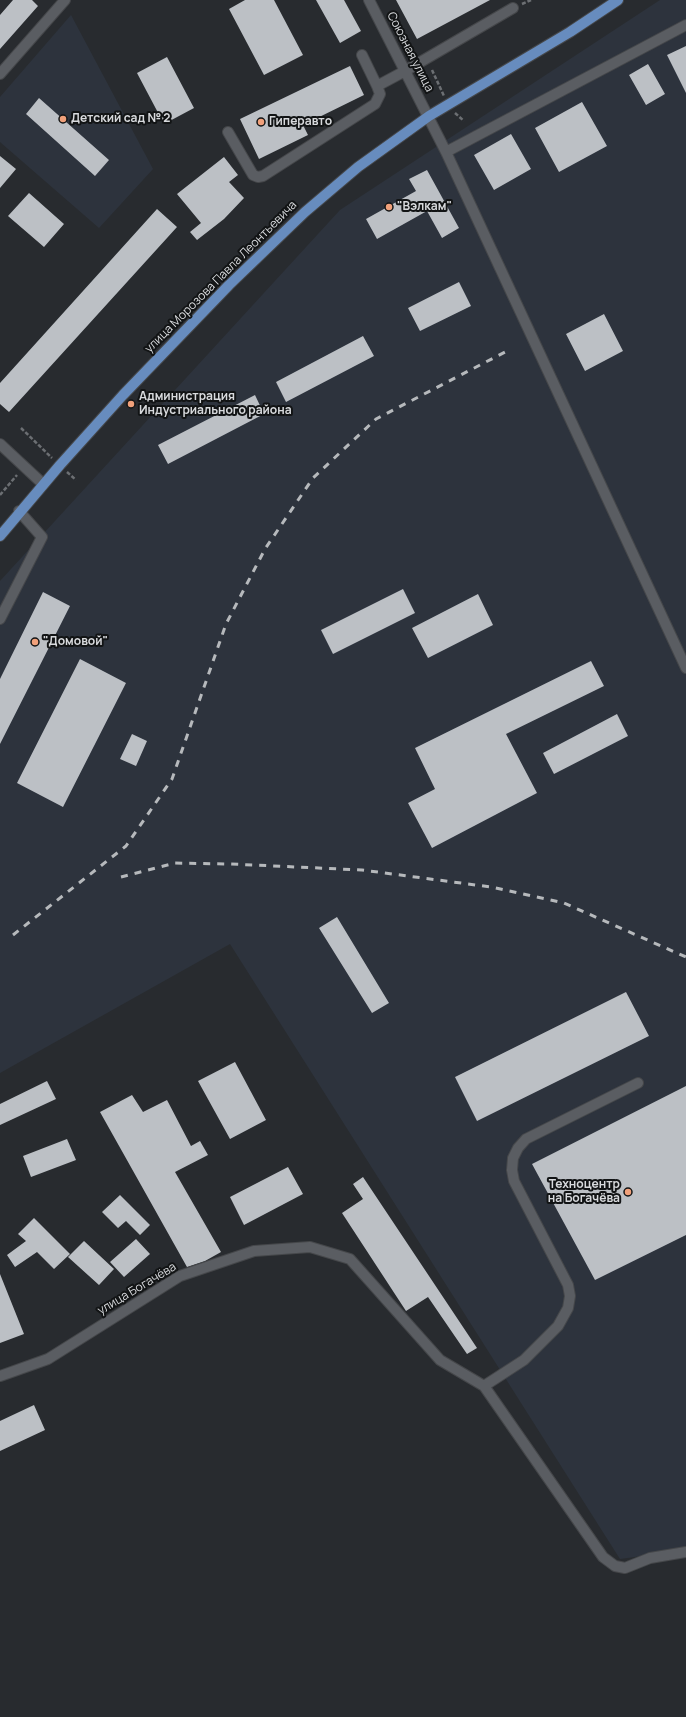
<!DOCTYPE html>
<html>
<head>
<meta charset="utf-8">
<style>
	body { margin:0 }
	canvas { display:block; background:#282b2f }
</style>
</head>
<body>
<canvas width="686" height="1717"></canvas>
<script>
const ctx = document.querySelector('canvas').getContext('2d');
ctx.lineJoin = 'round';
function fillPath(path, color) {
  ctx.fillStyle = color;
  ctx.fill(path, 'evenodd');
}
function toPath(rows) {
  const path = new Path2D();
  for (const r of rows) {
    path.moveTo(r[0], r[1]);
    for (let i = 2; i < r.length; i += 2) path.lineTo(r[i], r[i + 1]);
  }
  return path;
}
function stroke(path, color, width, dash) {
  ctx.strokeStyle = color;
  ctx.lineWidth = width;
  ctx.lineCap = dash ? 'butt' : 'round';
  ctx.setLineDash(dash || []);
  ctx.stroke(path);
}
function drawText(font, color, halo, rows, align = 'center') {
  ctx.font = font + ' Manrope,sans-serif';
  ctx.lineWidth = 4;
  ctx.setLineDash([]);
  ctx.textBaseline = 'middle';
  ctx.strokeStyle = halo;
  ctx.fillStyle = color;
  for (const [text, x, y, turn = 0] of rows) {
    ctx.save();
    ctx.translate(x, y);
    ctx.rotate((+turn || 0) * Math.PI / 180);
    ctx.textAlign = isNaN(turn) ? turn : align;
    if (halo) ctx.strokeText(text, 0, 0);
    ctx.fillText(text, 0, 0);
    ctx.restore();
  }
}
fillPath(toPath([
	[660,0,686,0,686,1550,620,1559,230,944,0,1073,0,581,340,210],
	[71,15,153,169,99,228,0,142,0,97]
]), '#2d333d');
fillPath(toPath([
	[13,0,32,0,38,6,0,49,0,15],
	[245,0,274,0,303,55,264,75,229,9],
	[316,0,344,0,361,31,340,43],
	[396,0,490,0,417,39],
	[686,46,686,93,667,55],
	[167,57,194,108,164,124,137,73],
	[648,64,665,94,646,105,629,75],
	[350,66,364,95,303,125,308,135,259,159,240,119],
	[39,98,109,160,95,176,26,114],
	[582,102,607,146,559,172,535,128],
	[511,134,531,169,494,190,474,155],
	[0,156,16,169,0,188],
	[224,157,238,175,229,182,244,198,224,219,197,240,190,232,201,223,177,194],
	[427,170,459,228,442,238,427,211,377,239,366,219,416,191,409,179],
	[29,193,64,224,44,247,8,216],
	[157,209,177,227,9,412,0,404,0,383],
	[459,282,471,306,420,331,408,308],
	[604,314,623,351,585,371,566,334],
	[363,336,374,356,286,402,276,382],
	[255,395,264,414,168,464,158,445],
	[403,589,415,613,333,654,321,630],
	[43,592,70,606,0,744,0,679],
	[478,594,493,625,428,658,412,628],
	[80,659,126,683,63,807,17,783],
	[591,661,604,686,506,734,537,793,432,848,408,803,435,789,415,748],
	[617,714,628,736,554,774,543,753],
	[132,734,147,741,136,766,120,759],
	[337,917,389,1003,372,1013,319,928],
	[626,992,649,1036,477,1121,455,1077],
	[235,1062,266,1120,230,1139,198,1081],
	[47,1081,56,1099,0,1125,0,1104],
	[686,1086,686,1235,595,1280,532,1164],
	[132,1095,143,1112,167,1100,191,1146,200,1141,208,1155,175,1172,221,1252,205,1261,187,1267,100,1112],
	[67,1139,76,1160,31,1177,23,1156],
	[288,1167,303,1194,244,1225,230,1197],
	[363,1177,477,1348,467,1354,428,1297,406,1311,342,1213,363,1199,353,1184],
	[120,1195,150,1225,140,1235,126,1221,118,1228,102,1212],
	[34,1218,70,1254,54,1269,37,1252,15,1267,7,1255,26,1241,18,1234],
	[136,1239,150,1254,124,1277,110,1262],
	[84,1241,114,1269,99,1285,68,1257],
	[0,1274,24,1334,0,1343],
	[34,1405,45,1430,0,1451,0,1421]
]), '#bcc0c5');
const minor = toPath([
	[369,0,446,152,686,25],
	[362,55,377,86,405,71,513,8],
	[0,74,65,0],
	[228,132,253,175,258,177,263,176,375,104,380,94,377,86],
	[446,152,686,668],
	[0,444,43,484],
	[0,619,42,537,19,511],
	[0,1376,48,1359,180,1276,254,1251,310,1247,350,1259,440,1360,484,1386,603,1557,615,1566,625,1568,650,1558,686,1552],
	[484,1386,524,1360,558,1326,568,1308,570,1296,568,1285,514,1181,512,1170,513,1158,518,1148,526,1139,638,1083]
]);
const major = toPath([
	[0,536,60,465,123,395,229,285,305,212,358,167,429,116,570,32,618,0]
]);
stroke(minor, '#45474a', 12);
stroke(major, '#45474a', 12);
stroke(toPath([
	[522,4,531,0],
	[432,70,444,96],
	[455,113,464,121],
	[21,428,52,458],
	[67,472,76,480],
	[0,495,17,475]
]), '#6c6f73', 2.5, [4, 2]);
stroke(minor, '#5a5d62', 10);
stroke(major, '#678cbe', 10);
stroke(toPath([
	[121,877,175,863,231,864,362,870,491,887,564,903,686,957],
	[13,935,126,846,172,779,226,624,265,549,313,478,376,419,507,351]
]), '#b6b9bc', 3, [7, 7]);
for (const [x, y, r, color] of [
	[63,119,4,"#f1a17b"],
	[261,122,4,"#f1a17b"],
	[389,207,4,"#f1a17b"],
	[131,404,4,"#f1a17b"],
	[35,642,4,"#f1a17b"],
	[628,1192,4,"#f1a17b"]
]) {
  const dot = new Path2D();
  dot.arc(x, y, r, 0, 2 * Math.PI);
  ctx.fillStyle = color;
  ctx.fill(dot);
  stroke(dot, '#121415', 1.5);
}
drawText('12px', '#d8dadd', '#121415', [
	["Союзная улица",410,52,63],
	["улица Морозова Павла Леонтьевича",221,277,-45],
	["улица Богачёва",137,1289,-31]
]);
drawText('bold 12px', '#d8dadd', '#121415', [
	["Детский сад № 2",71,119],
	["Гиперавто",269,122],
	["\"Вэлкам\"",397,207],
	["Администрация",139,397],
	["Индустриального района",139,411],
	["\"Домовой\"",43,642],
	["Техноцентр",620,1185,"right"],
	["на Богачёва",620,1199,"right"]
], 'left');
</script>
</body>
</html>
